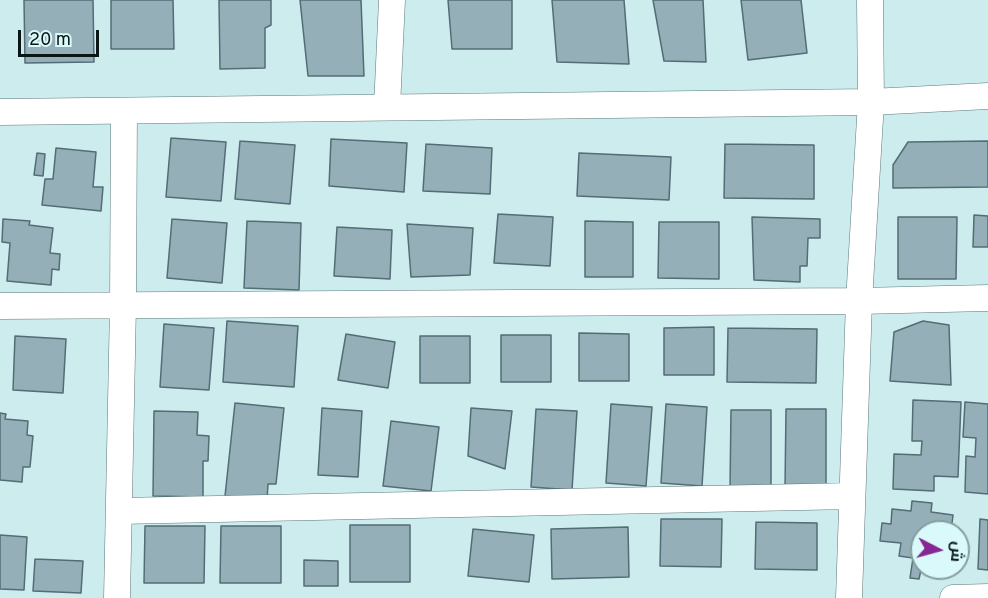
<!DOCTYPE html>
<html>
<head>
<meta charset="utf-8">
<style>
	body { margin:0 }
	#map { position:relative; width:988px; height:598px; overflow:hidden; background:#cdeced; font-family:Overpass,Cairo,sans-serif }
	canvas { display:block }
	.north { position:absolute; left:910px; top:520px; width:60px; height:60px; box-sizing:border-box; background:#daf9fb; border:2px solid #879e9f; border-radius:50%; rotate:96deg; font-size:16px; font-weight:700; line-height:24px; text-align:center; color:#0a1515 }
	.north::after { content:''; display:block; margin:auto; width:21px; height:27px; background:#862893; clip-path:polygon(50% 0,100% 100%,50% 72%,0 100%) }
	.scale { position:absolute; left:18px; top:30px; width:81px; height:27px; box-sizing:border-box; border:3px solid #0a1515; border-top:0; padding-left:8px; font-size:18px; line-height:21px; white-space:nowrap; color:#0a1515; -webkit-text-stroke:4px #daf9fb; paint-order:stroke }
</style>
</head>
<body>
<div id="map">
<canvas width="988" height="598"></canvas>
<div class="north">ش</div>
<div class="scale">20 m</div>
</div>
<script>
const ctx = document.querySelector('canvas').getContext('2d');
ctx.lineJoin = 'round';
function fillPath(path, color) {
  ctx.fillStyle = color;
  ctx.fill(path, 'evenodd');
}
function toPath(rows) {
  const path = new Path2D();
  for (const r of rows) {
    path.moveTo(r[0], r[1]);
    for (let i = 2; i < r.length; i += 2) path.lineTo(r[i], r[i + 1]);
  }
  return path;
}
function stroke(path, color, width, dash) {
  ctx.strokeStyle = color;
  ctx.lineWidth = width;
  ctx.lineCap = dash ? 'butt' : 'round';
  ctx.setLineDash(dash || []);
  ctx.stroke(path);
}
const building = toPath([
	[24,0,93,0,94,62,25,63,24,0],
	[111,0,173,0,174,49,111,49,111,0],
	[219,0,271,0,271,25,265,28,265,68,220,69,219,0],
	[300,0,361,0,364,76,308,76,300,0],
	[448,0,512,0,512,49,452,49,448,0],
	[552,0,624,0,629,64,557,62,552,0],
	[653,0,703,0,706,62,664,61,653,0],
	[741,0,801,0,807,53,748,60,741,0],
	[171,138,226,142,221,201,166,197,171,138],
	[331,139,407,143,404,192,329,186,331,139],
	[240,141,295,145,290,204,235,199,240,141],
	[988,141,988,187,893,188,893,165,908,142,988,141],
	[426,144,492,148,490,194,423,191,426,144],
	[725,144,814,145,814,199,724,198,725,144],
	[56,148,96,152,93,187,103,187,101,211,42,205,45,179,53,179,56,148],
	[37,153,45,154,43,176,34,175,37,153],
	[579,153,671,157,669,200,577,196,579,153],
	[498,214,553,217,550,266,494,263,498,214],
	[974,215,988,216,988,247,973,247,974,215],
	[752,217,820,219,820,238,808,238,807,266,800,266,800,282,754,280,752,217],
	[898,217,957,217,956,279,898,279,898,217],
	[3,219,30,221,29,225,53,228,50,253,60,254,59,270,52,269,51,285,7,281,10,243,2,242,3,219],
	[172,219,227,223,222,283,167,278,172,219],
	[247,221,301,223,299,290,244,288,247,221],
	[585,221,633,222,633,277,585,277,585,221],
	[659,222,719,222,719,279,658,278,659,222],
	[407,224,473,228,470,275,411,277,407,224],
	[337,227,392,230,390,279,334,276,337,227],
	[227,321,298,326,294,387,223,382,227,321],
	[923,321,949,325,951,385,890,381,894,332,923,321],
	[164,324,214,328,209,390,160,387,164,324],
	[714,327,714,375,664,375,664,328,714,327],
	[728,328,817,329,816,383,727,382,728,328],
	[579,333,629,334,629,381,579,381,579,333],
	[346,334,395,342,388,388,338,380,346,334],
	[501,335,551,335,551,382,501,382,501,335],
	[15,336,66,339,63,393,13,390,15,336],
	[420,336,470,336,470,383,420,383,420,336],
	[913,400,961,402,958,477,934,476,934,491,893,489,894,454,921,455,922,441,912,441,913,400],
	[965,402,988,404,988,494,965,492,966,456,975,457,976,438,963,437,965,402],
	[235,403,284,408,276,484,268,484,267,500,225,496,235,403],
	[611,404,652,407,646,486,606,483,611,404],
	[666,404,707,407,702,486,661,483,666,404],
	[322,408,362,411,358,477,318,475,322,408],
	[471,408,512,411,505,469,468,456,471,408],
	[536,409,577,411,572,490,531,487,536,409],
	[786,409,826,409,826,488,785,488,786,409],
	[731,410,771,410,771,489,730,489,731,410],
	[154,411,198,412,197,435,209,436,208,461,203,461,203,497,153,496,154,411],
	[0,413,6,414,5,419,28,421,27,435,33,436,30,467,23,467,22,482,0,480,0,413],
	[391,421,439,427,431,491,383,486,391,421],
	[912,501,932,503,931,512,953,515,951,532,922,532,922,565,919,579,910,578,913,558,899,556,901,543,880,541,882,523,891,524,892,509,911,511,912,501],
	[661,519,722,519,721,567,660,566,661,519],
	[980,519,988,520,988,570,978,569,980,519],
	[756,522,817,523,817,570,755,569,756,522],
	[350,525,410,525,410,582,350,582,350,525],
	[145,526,205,526,204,583,144,583,145,526],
	[221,526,281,526,281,583,220,583,221,526],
	[628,527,629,577,552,579,551,529,628,527],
	[473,529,534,535,529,582,468,576,473,529],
	[0,535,27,537,24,590,0,589,0,535],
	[35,559,83,561,81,593,33,591,35,559],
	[304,560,338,561,338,586,304,586,304,560]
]);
fillPath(building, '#95afb9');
stroke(building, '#536c75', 1.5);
const minor = toPath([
	[387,107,392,0],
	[0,112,871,102,988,96],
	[0,306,859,301,988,298],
	[119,511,852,496],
	[117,598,123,305,124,112],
	[849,598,859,301,871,102,870,0],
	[953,598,988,597]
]);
stroke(minor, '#5d797a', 27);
stroke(minor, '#fff', 26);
</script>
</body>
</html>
